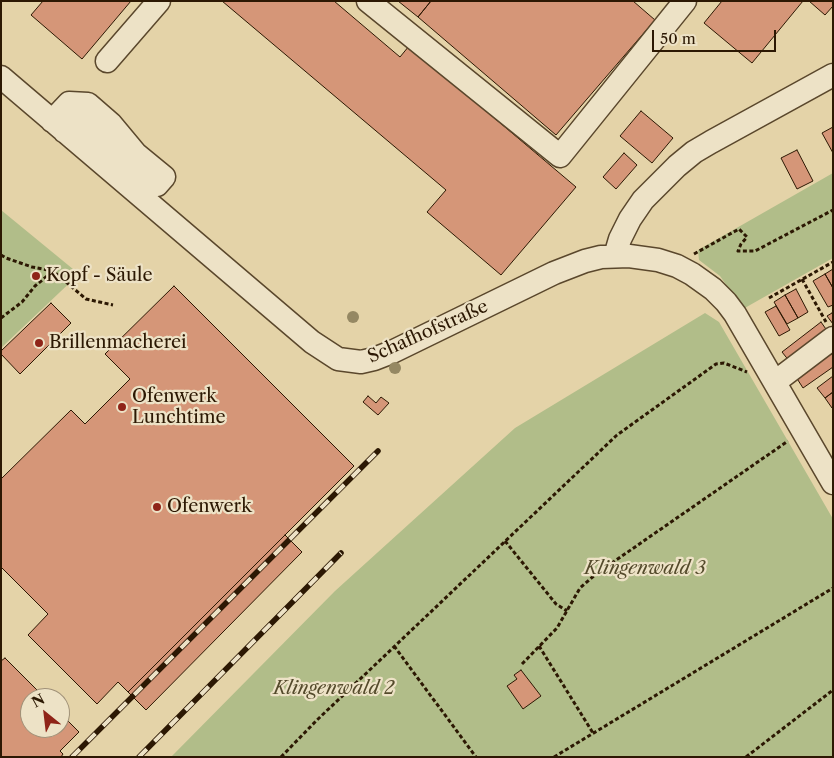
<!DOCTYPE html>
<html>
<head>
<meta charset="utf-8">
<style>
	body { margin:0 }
	#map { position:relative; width:834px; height:758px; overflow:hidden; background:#e4d3a8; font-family:"Libre Caslon Text",serif }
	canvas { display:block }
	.frame { position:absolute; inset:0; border:2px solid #2c1803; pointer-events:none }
	.north { position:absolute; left:20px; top:688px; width:50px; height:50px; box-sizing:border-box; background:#ede2c6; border:1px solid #a09178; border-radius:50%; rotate:331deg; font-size:14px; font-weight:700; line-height:20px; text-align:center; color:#2c1803 }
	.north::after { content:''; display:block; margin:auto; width:18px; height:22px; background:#8f2418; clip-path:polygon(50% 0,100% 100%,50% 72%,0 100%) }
	.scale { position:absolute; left:652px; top:30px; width:124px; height:22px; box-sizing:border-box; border:2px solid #2c1803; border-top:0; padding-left:6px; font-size:15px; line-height:18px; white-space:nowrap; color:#2c1803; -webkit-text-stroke:4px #ede2c6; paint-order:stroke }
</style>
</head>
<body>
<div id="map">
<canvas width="834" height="758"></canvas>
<div class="frame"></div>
<div class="north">N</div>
<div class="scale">50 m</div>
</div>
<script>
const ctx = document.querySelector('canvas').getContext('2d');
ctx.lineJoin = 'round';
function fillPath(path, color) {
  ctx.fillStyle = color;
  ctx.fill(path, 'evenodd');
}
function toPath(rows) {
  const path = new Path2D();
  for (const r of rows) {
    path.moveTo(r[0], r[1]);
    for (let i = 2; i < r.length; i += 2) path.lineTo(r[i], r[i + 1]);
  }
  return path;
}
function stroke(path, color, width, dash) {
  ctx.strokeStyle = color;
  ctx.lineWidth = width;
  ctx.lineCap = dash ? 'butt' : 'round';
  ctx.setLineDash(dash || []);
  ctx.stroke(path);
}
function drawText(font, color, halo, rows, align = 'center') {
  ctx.font = font + ' "Libre Caslon Text",serif';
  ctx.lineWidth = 4.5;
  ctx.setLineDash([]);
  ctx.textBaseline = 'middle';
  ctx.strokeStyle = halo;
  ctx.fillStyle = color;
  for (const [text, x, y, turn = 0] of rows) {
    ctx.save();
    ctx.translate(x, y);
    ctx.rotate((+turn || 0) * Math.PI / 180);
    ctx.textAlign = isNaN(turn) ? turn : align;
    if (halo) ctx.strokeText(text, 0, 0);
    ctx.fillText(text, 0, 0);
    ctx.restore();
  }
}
fillPath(toPath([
	[833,173,833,258,743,309,720,276,699,260,698,250],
	[1,210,79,274,1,348],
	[705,313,719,322,833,519,833,757,171,757,335,591,515,428]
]), '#b1bd89');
const building = toPath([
	[43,1,131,1,82,59,31,15,43,1],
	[222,1,334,1,400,57,409,46,576,187,501,275,427,212,446,190,222,1],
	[398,1,431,1,418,17,398,1],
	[431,1,633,1,655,20,556,135,418,17,431,1],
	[722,1,803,1,752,63,704,23,722,1],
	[809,1,833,1,833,6,825,15,809,1],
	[641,111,673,138,652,163,620,136,641,111],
	[833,127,833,153,822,133,833,127],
	[797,150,813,181,797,189,781,158,797,150],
	[624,153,637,165,616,189,603,177,624,153],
	[833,269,833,288,825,274,833,269],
	[825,274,833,288,833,305,828,307,813,281,825,274],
	[174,286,354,466,128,692,118,682,97,704,28,635,48,614,1,567,1,479,71,410,85,424,130,379,105,354,174,286],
	[796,289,808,312,798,318,785,295,796,289],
	[785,295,798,318,787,324,774,302,785,295],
	[51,303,71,323,20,374,1,354,1,351,51,303],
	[776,306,790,330,779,336,765,312,776,306],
	[832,313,833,314,833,324,827,316,832,313],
	[821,322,828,332,790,362,782,352,821,322],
	[830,352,833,356,833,367,803,388,796,377,830,352],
	[833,376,833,392,825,398,817,388,833,376],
	[833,392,833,407,832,408,825,398,833,392],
	[368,396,376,403,381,397,389,403,378,415,363,402,368,396],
	[285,535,302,552,146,710,128,692,285,535],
	[5,658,45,698,30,698,30,728,60,728,60,713,79,732,60,751,63,754,61,757,1,757,1,661,5,658],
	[521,670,541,696,523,709,507,686,517,679,514,675,521,670]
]);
fillPath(building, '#d59678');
stroke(building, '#2c1803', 1);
const minor = toPath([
	[368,1,560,156,685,1],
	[107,61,159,1],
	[1,77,312,342,338,359,361,362,374,359,392,352,554,273,585,261,601,257,629,256,658,260,677,266,692,274,713,289,726,302,735,314,833,483],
	[52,121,69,103,88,104,111,124,136,154,164,177,157,185,105,142,81,114,65,132],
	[615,256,620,239,630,219,643,200,677,166,694,152,711,142,833,75],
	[775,382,833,338]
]);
stroke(minor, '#5a472c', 25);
stroke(toPath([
	[694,254,739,229,747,237,741,244,738,251,755,251,833,210],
	[1,255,6,258,32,267,53,271,86,299,113,305],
	[802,279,826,322],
	[769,298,833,262],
	[1,318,22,302,35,286,52,272],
	[505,541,556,604,567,611],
	[394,646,476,757],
	[539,646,593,733],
	[522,664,557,628,580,588,596,574,788,441],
	[281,757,317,720,617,435,716,364,724,363,747,372],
	[554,757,833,588],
	[746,757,833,690]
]), '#2c1803', 3, [4, 2.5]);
stroke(minor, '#ede2c6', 22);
const rail = toPath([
	[72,757,378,451],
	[139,757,341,553]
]);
stroke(rail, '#2c1803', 5.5);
stroke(rail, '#ede2c6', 4, [11]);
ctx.fillStyle = '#958863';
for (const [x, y] of [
	[353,317],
	[395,368]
]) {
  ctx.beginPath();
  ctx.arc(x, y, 6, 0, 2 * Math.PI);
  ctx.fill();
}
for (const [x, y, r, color] of [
	[36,276,5,"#8f2418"],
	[39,343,5,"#8f2418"],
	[122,407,5,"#8f2418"],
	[157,507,5,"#8f2418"]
]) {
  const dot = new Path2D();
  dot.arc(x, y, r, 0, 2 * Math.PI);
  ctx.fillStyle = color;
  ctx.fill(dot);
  stroke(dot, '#ede2c6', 2);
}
drawText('18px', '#2c1803', '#ede2c6', [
	["Kopf - Säule",46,276],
	["Brillenmacherei",49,343],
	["Ofenwerk",132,397],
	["Lunchtime",132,418],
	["Ofenwerk",167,507]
], 'left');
drawText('18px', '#2c1803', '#ede2c6', [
	["Schafhofstraße",428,332,-24]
]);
drawText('italic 18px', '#544a2b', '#ede2c6', [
	["Klingenwald 3",645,569],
	["Klingenwald 2",334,689]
]);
</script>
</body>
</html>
